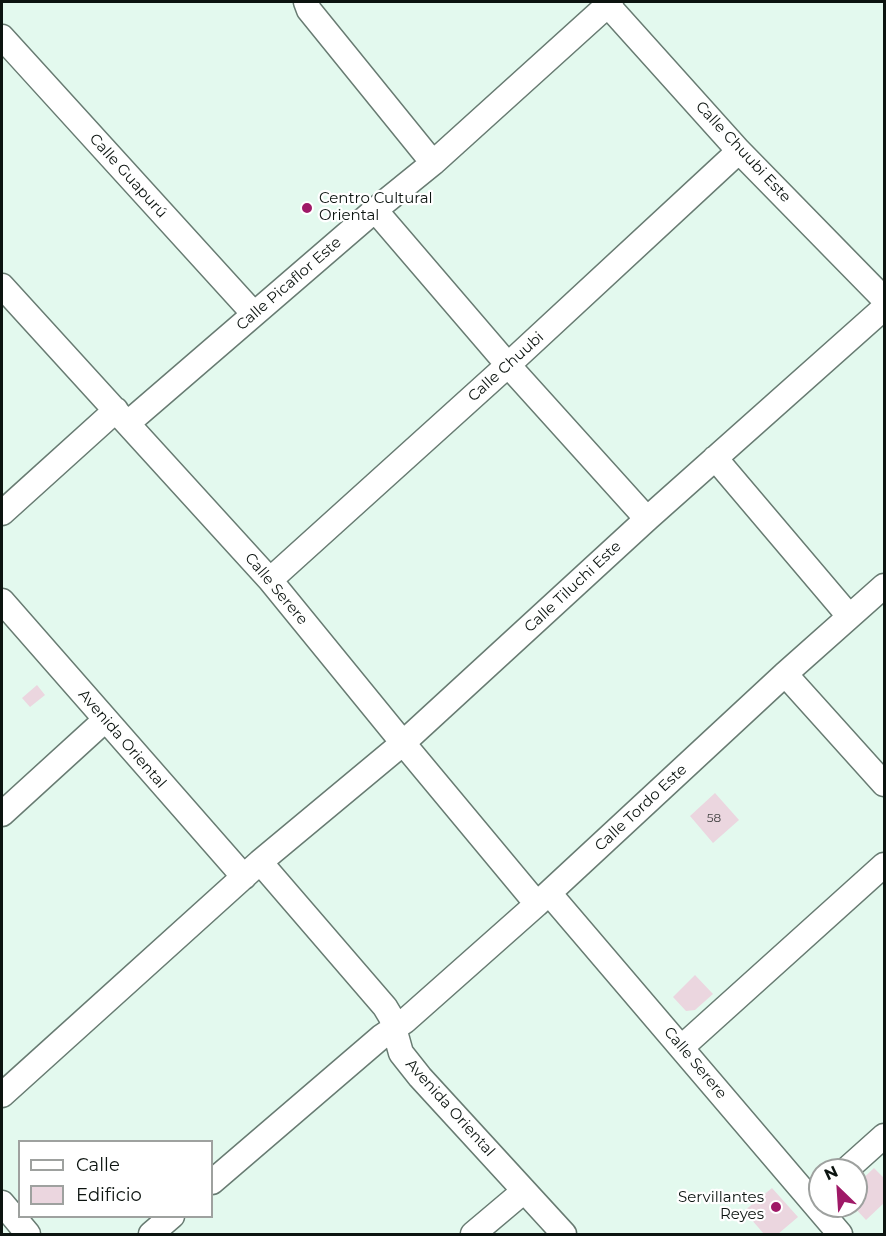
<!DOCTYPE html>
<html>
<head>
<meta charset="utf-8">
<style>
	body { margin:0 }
	#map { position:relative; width:886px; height:1236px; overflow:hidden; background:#e3f9ee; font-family:Montserrat,sans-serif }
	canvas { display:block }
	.frame { position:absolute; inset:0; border:3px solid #0c1410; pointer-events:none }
	.legend { position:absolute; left:18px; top:1140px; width:195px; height:78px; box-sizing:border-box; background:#fff; border:2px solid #9ea19f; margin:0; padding:8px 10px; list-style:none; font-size:18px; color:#0c1410 }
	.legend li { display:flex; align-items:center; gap:12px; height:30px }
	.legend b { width:30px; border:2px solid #9ea19f }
	.north { position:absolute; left:808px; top:1158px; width:60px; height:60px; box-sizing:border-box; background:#fff; border:2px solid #9ea19f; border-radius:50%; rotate:335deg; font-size:16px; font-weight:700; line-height:24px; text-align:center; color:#0c1410 }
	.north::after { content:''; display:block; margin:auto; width:21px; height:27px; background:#9f1967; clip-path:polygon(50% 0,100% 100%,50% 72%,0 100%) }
</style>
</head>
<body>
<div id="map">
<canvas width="886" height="1236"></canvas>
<div class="frame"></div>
<ul class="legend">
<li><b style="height:8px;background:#fff"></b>Calle</li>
<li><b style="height:16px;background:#ebd6df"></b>Edificio</li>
</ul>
<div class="north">N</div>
</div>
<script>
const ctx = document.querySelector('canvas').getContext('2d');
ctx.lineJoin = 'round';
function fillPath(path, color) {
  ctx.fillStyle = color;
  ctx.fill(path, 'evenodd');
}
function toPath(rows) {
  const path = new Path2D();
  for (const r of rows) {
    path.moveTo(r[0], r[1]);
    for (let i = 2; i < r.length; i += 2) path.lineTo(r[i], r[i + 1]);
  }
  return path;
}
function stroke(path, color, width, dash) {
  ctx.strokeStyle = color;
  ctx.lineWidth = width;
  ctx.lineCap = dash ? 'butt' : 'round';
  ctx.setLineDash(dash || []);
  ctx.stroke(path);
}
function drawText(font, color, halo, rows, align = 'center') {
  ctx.font = font + ' Montserrat,sans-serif';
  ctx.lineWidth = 4.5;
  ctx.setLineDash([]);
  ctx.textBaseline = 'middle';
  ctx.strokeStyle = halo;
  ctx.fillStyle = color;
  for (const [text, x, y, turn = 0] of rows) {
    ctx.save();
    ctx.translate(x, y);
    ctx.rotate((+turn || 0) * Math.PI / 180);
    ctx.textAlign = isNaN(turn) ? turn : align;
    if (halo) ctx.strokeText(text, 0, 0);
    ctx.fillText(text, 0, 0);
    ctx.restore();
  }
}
fillPath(toPath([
	[37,685,45,695,30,707,22,698],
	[715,793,739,820,713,843,690,816],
	[695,975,713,994,695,1010,686,1011,673,997],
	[874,1168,884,1178,884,1203,866,1220,853,1206,856,1206,856,1185],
	[772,1188,798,1217,778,1234,764,1234,744,1211]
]), '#ebd6df');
const street = toPath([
	[306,2,309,10,433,163],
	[605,2,739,151,884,299],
	[2,37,254,314],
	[375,210,508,365,647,519],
	[2,286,270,580,403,743,537,904],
	[128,423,375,210,433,163,611,2],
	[715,458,849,616],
	[2,513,116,410],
	[270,580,508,365,739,151],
	[2,601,244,877],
	[785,674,884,784],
	[2,814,105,720],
	[260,862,385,1007,391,1017,401,1053,420,1077,564,1234],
	[549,893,840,1234],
	[682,1047,884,865],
	[2,1095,260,862,403,743,647,519,884,308],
	[846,1170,884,1136],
	[212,1182,381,1037,405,1021,537,904,785,674,884,586],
	[2,1203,28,1234],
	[151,1234,172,1216],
	[473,1234,524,1191]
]);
stroke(street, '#687b72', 27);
stroke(street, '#fff', 24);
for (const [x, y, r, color] of [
	[307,208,6,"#9f1967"],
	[776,1207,6,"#9f1967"]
]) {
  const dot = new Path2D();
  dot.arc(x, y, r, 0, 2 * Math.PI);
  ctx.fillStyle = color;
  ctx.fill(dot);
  stroke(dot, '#fff', 2);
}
drawText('12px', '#444', null, [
	["58",714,818]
]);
drawText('15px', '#0c1410', '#fff', [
	["Calle Chuubi Este",743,152,47],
	["Calle Guapurú",128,176,48],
	["Calle Picaflor Este",289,284,-41],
	["Calle Chuubi",506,367,-42],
	["Calle Tiluchi Este",573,587,-43],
	["Calle Serere",276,589,50],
	["Avenida Oriental",122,739,49],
	["Calle Tordo Este",641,808,-43],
	["Calle Serere",695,1063,50],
	["Avenida Oriental",450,1108,48]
]);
drawText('15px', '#0c1410', '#fff', [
	["Centro Cultural",319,199],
	["Oriental",319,216],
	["Servillantes",764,1198,"right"],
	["Reyes",764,1215,"right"]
], 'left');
</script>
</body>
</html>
